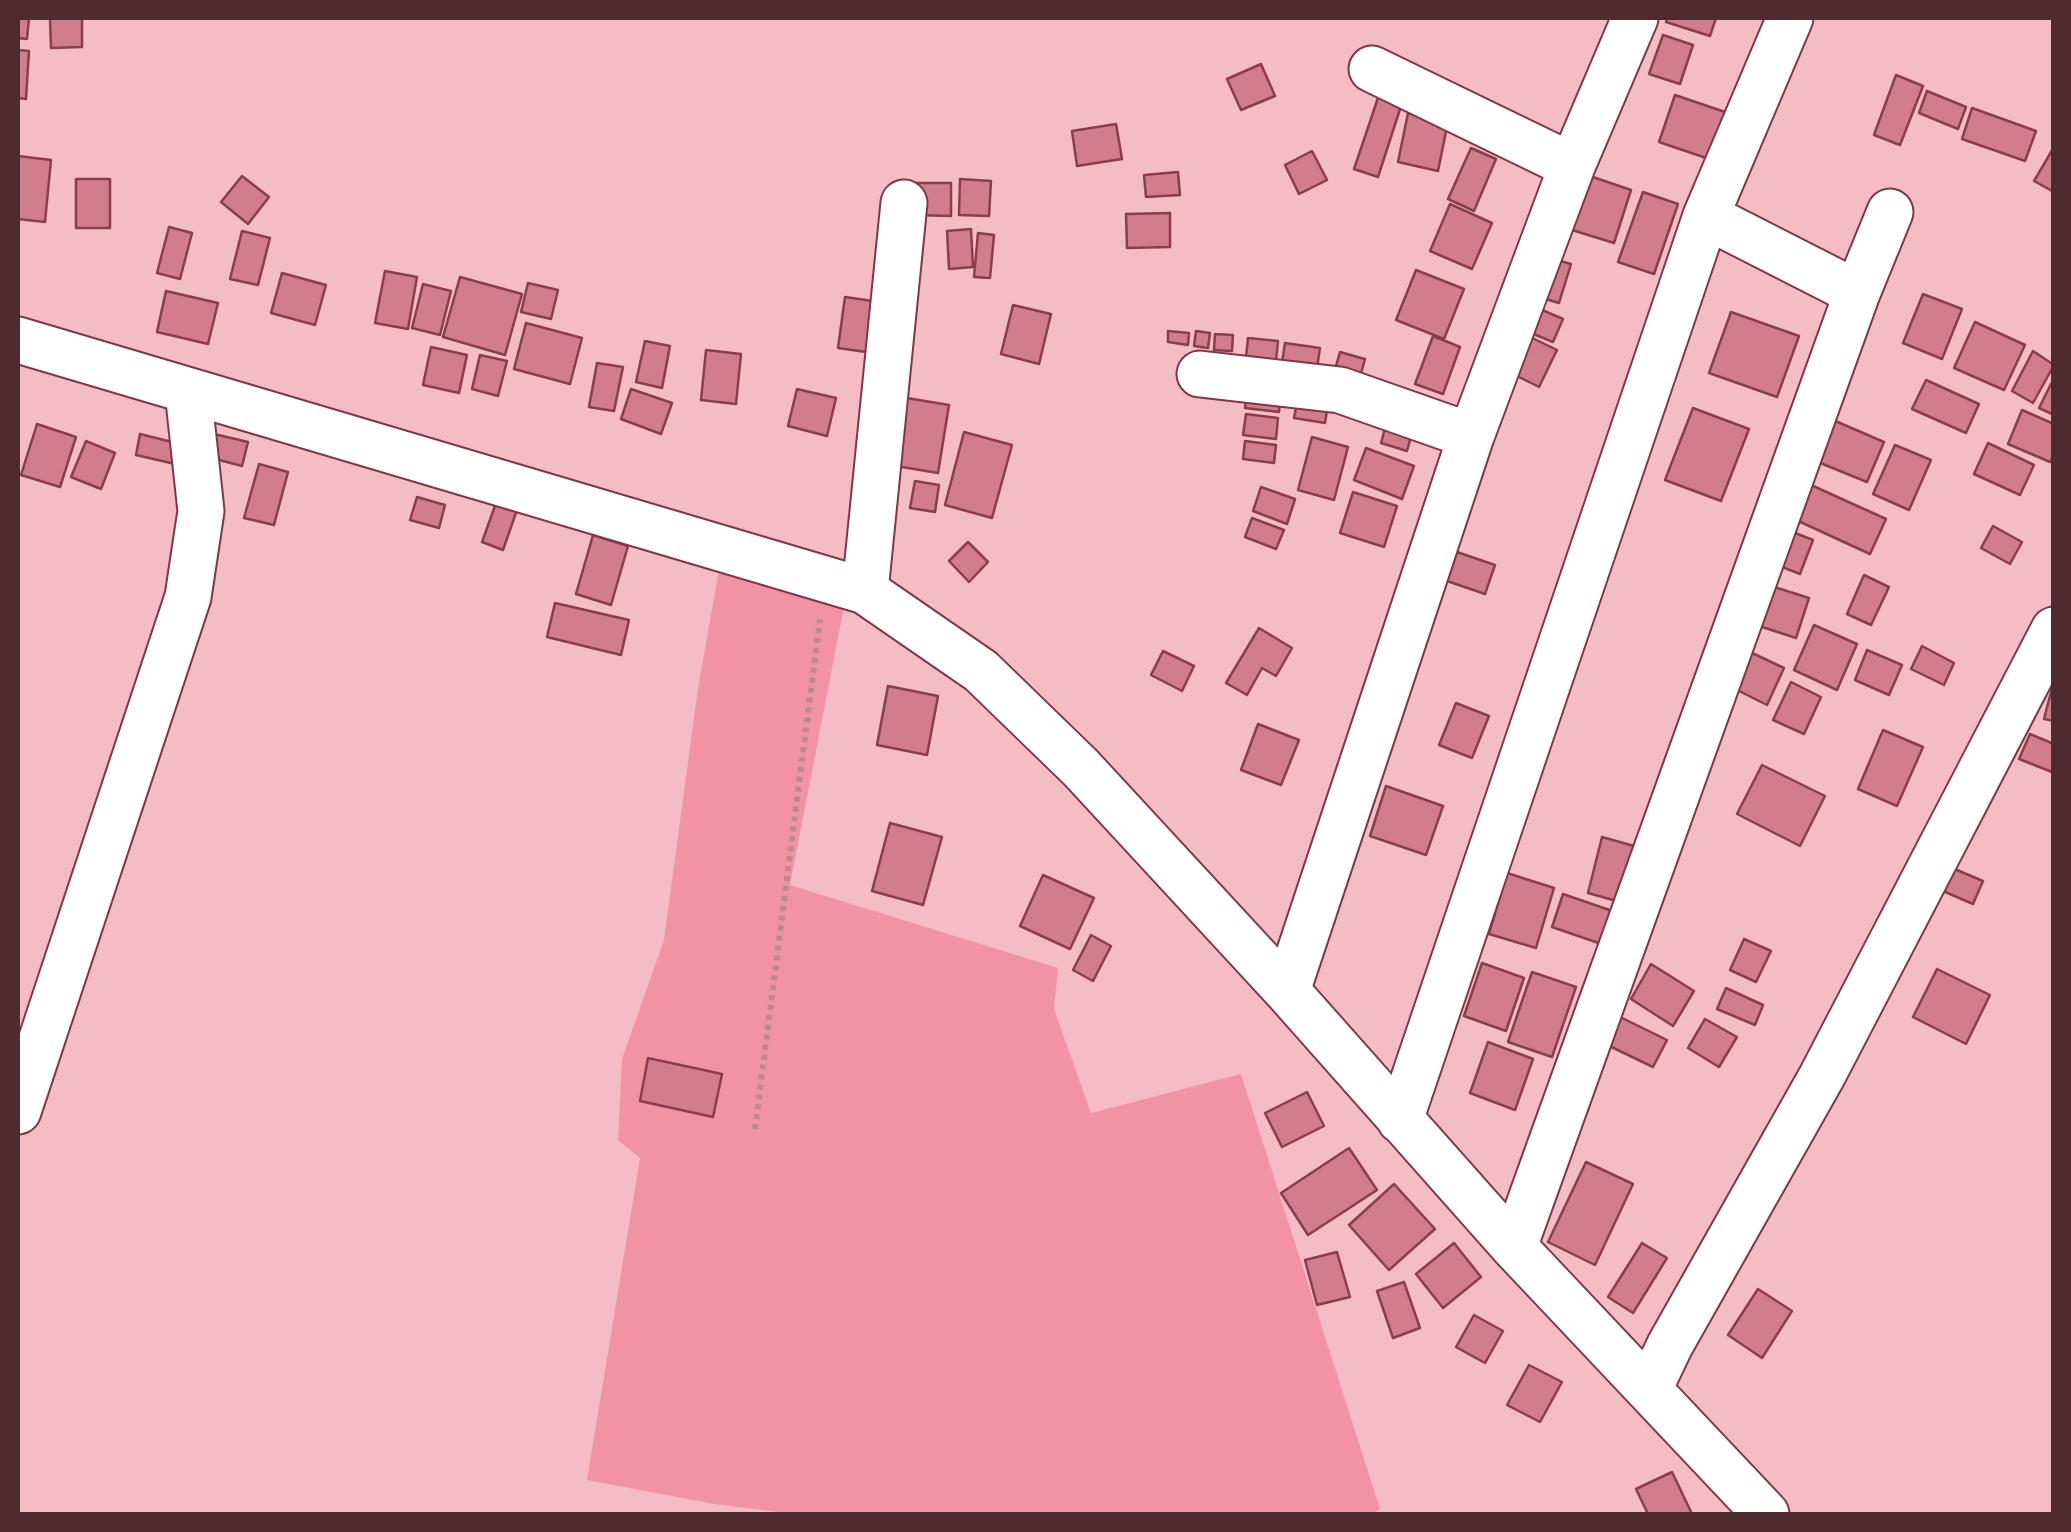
<!DOCTYPE html>
<html>
<head>
<meta charset="utf-8">
<style>
	body { margin:0 }
	#map { position:relative; width:2071px; height:1532px; overflow:hidden; background:#f4bdc5; font-family:"Space Grotesk",sans-serif }
	canvas { display:block }
	.frame { position:absolute; inset:0; border:20px solid #4e2a31; pointer-events:none }
</style>
</head>
<body>
<div id="map">
<canvas width="2071" height="1532"></canvas>
<div class="frame"></div>
</div>
<script>
const ctx = document.querySelector('canvas').getContext('2d');
ctx.lineJoin = 'round';
function fillPath(path, color) {
  ctx.fillStyle = color;
  ctx.fill(path, 'evenodd');
}
function toPath(rows) {
  const path = new Path2D();
  for (const r of rows) {
    path.moveTo(r[0], r[1]);
    for (let i = 2; i < r.length; i += 2) path.lineTo(r[i], r[i + 1]);
  }
  return path;
}
function stroke(path, color, width, dash) {
  ctx.strokeStyle = color;
  ctx.lineWidth = width;
  ctx.lineCap = dash ? 'butt' : 'round';
  ctx.setLineDash(dash || []);
  ctx.stroke(path);
}
fillPath(toPath([
	[719,570,847,591,790,885,1058,968,1054,1009,1091,1113,1241,1074,1380,1509,1373,1514,794,1514,714,1504,587,1480,640,1158,618,1140,622,1059,664,940,698,688]
]), '#f293a4');
const building = toPath([
	[18,18,29,18,27,39,18,38,18,18],
	[50,18,82,18,82,47,51,48,50,18],
	[1667,18,1716,18,1710,36,1666,22,1667,18],
	[1663,35,1693,45,1680,84,1649,74,1663,35],
	[18,50,29,51,26,99,18,98,18,50],
	[1261,64,1275,96,1241,110,1227,79,1261,64],
	[1896,75,1923,86,1900,145,1874,135,1896,75],
	[1927,91,1966,107,1958,129,1919,113,1927,91],
	[1380,92,1403,100,1378,177,1354,169,1380,92],
	[1675,95,1725,112,1709,159,1659,142,1675,95],
	[1972,108,2036,131,2025,161,1962,139,1972,108],
	[1408,113,1448,122,1438,171,1398,162,1408,113],
	[1116,124,1122,159,1077,166,1072,131,1116,124],
	[2054,147,2054,192,2034,181,2054,147],
	[1471,148,1496,159,1474,211,1448,199,1471,148],
	[1312,151,1327,180,1299,194,1285,165,1312,151],
	[18,156,51,160,45,222,18,219,18,156],
	[1178,172,1180,195,1146,197,1144,175,1178,172],
	[242,176,269,197,248,224,221,202,242,176],
	[1590,176,1631,190,1614,243,1572,230,1590,176],
	[76,179,110,179,110,228,76,228,76,179],
	[960,179,991,181,989,216,959,215,960,179],
	[915,183,951,183,951,216,914,215,915,183],
	[1643,192,1678,204,1654,274,1618,262,1643,192],
	[1450,204,1492,223,1472,269,1430,251,1450,204],
	[1170,213,1170,247,1127,248,1126,214,1170,213],
	[169,227,192,233,180,279,157,273,169,227],
	[971,229,973,267,949,269,947,231,971,229],
	[242,231,270,238,258,285,230,279,242,231],
	[978,233,994,235,990,278,974,277,978,233],
	[1554,259,1571,264,1559,303,1542,298,1554,259],
	[1416,270,1464,289,1444,339,1396,320,1416,270],
	[385,271,417,277,408,329,375,323,385,271],
	[282,273,326,285,315,325,271,313,282,273],
	[460,277,522,294,505,355,443,337,460,277],
	[528,283,558,290,551,319,521,312,528,283],
	[423,284,451,291,440,335,412,328,423,284],
	[166,291,218,303,208,344,157,332,166,291],
	[1923,294,1962,309,1942,359,1903,343,1923,294],
	[845,297,887,303,880,354,838,348,845,297],
	[1013,305,1051,314,1039,364,1001,354,1013,305],
	[1533,306,1563,319,1553,342,1524,330,1533,306],
	[1731,312,1799,336,1777,397,1709,373,1731,312],
	[1975,322,2025,345,2004,390,1954,368,1975,322],
	[526,323,582,338,570,384,514,369,526,323],
	[1168,331,1189,333,1188,345,1168,342,1168,331],
	[1196,331,1210,333,1208,348,1194,346,1196,331],
	[1215,334,1233,335,1232,351,1214,350,1215,334],
	[1524,334,1557,350,1539,387,1507,371,1524,334],
	[1433,336,1460,347,1443,394,1415,384,1433,336],
	[1248,338,1278,341,1275,371,1245,367,1248,338],
	[645,341,670,346,662,388,636,382,645,341],
	[1285,343,1320,348,1316,375,1281,369,1285,343],
	[431,347,467,355,459,393,423,385,431,347],
	[706,350,741,354,736,404,701,400,706,350],
	[2033,351,2054,365,2033,403,2012,391,2033,351],
	[1340,352,1365,359,1359,381,1334,373,1340,352],
	[480,355,507,361,498,396,472,389,480,355],
	[597,363,623,367,614,411,589,407,597,363],
	[2054,378,2054,415,2039,408,2054,378],
	[1926,380,1979,404,1966,433,1912,409,1926,380],
	[1248,385,1281,389,1279,412,1245,408,1248,385],
	[631,389,672,403,661,434,621,419,631,389],
	[797,389,836,398,827,436,788,426,797,389],
	[907,398,949,405,938,473,896,466,907,398],
	[1298,398,1328,404,1325,423,1294,418,1298,398],
	[1693,408,1749,429,1721,501,1665,480,1693,408],
	[2022,410,2054,424,2054,454,2050,462,2008,444,2022,410],
	[1246,414,1278,418,1276,439,1243,435,1246,414],
	[1826,417,1884,442,1867,482,1808,458,1826,417],
	[1387,421,1413,429,1407,451,1381,443,1387,421],
	[37,424,76,437,60,487,21,475,37,424],
	[964,432,1012,445,992,518,945,505,964,432],
	[210,433,248,442,242,466,204,456,210,433],
	[140,434,180,444,175,464,136,455,140,434],
	[1312,437,1348,447,1334,500,1298,490,1312,437],
	[86,441,115,453,101,489,71,477,86,441],
	[1245,441,1276,445,1274,463,1243,459,1245,441],
	[1988,443,2034,465,2020,495,1974,474,1988,443],
	[1895,445,1931,460,1909,510,1873,494,1895,445],
	[1366,448,1414,466,1402,499,1354,480,1366,448],
	[259,464,288,472,274,525,244,518,259,464],
	[915,481,939,485,935,512,910,508,915,481],
	[1811,485,1886,519,1870,554,1796,520,1811,485],
	[1261,487,1295,499,1287,524,1253,511,1261,487],
	[1353,492,1397,506,1384,547,1340,533,1353,492],
	[417,497,445,505,439,528,410,520,417,497],
	[496,503,517,510,503,550,482,542,496,503],
	[1252,518,1284,530,1276,549,1245,537,1252,518],
	[1993,526,2022,542,2010,564,1981,548,1993,526],
	[1780,527,1813,540,1800,574,1767,561,1780,527],
	[593,535,628,546,611,605,576,594,593,535],
	[968,542,988,562,969,582,949,561,968,542],
	[1457,552,1495,565,1485,594,1447,581,1457,552],
	[1864,575,1889,587,1871,625,1847,614,1864,575],
	[1768,585,1809,598,1796,638,1756,625,1768,585],
	[555,603,629,620,621,655,547,637,555,603],
	[1814,625,1857,644,1837,690,1794,670,1814,625],
	[1259,628,1292,648,1276,676,1262,668,1247,695,1226,683,1259,628],
	[1922,646,1954,663,1944,685,1911,669,1922,646],
	[1867,650,1902,665,1889,695,1855,680,1867,650],
	[1163,651,1194,666,1182,691,1151,675,1163,651],
	[1750,652,1784,668,1767,705,1733,688,1750,652],
	[1791,682,1821,697,1804,734,1773,720,1791,682],
	[888,686,938,696,927,755,877,745,888,686],
	[2052,688,2054,689,2054,721,2044,719,2052,688],
	[1456,703,1489,716,1472,758,1439,745,1456,703],
	[1258,724,1299,740,1281,785,1241,770,1258,724],
	[1883,730,1923,747,1897,806,1858,789,1883,730],
	[2030,734,2054,744,2052,772,2019,759,2030,734],
	[1762,765,1825,796,1800,846,1737,814,1762,765],
	[1386,786,1443,806,1426,855,1370,836,1386,786],
	[890,823,942,837,923,905,872,891,890,823],
	[1602,837,1634,846,1620,902,1588,893,1602,837],
	[1945,865,1983,881,1973,904,1936,888,1945,865],
	[1507,873,1554,888,1536,948,1489,934,1507,873],
	[1043,875,1094,898,1070,949,1020,926,1043,875],
	[1563,894,1621,914,1610,947,1552,927,1563,894],
	[1091,935,1111,946,1093,981,1073,970,1091,935],
	[1744,939,1771,951,1756,982,1730,970,1744,939],
	[1482,963,1524,978,1506,1031,1464,1016,1482,963],
	[1651,964,1694,991,1673,1026,1631,999,1651,964],
	[1937,969,1990,995,1966,1044,1913,1017,1937,969],
	[1532,972,1576,987,1552,1057,1508,1042,1532,972],
	[1726,988,1763,1005,1755,1025,1717,1009,1726,988],
	[1612,1013,1667,1040,1653,1067,1599,1041,1612,1013],
	[1705,1019,1737,1037,1719,1067,1688,1048,1705,1019],
	[1488,1042,1533,1059,1515,1110,1470,1093,1488,1042],
	[648,1058,722,1074,713,1117,640,1101,648,1058],
	[1307,1092,1324,1126,1282,1147,1265,1113,1307,1092],
	[1349,1148,1377,1190,1308,1235,1281,1193,1349,1148],
	[1586,1162,1633,1184,1595,1265,1548,1242,1586,1162],
	[1394,1184,1435,1229,1389,1270,1349,1225,1394,1184],
	[1454,1243,1481,1277,1443,1308,1416,1274,1454,1243],
	[1642,1243,1667,1258,1633,1313,1608,1297,1642,1243],
	[1337,1252,1350,1297,1317,1305,1305,1260,1337,1252],
	[1404,1282,1420,1328,1393,1338,1377,1291,1404,1282],
	[1758,1289,1792,1311,1762,1358,1728,1335,1758,1289],
	[1474,1315,1503,1331,1485,1363,1456,1347,1474,1315],
	[1529,1365,1562,1382,1540,1422,1507,1405,1529,1365],
	[1672,1472,1692,1514,1648,1514,1636,1489,1672,1472]
]);
fillPath(building, '#d27d8d');
stroke(building, '#893d4d', 2.5);
const minor = toPath([
	[1372,69,1572,166],
	[1706,216,1857,293],
	[18,340,865,591,981,671,1081,768,1287,991,1514,1247,1766,1514],
	[1200,374,1340,390,1471,436],
	[865,591,904,203],
	[1287,991,1471,436,1572,166,1635,18],
	[18,1111,188,597,201,511,188,391],
	[1400,1120,1706,216,1790,18],
	[1514,1247,1857,293,1890,212],
	[1649,1389,1670,1345,1822,1076,2054,630]
]);
stroke(minor, '#823647', 49);
stroke(toPath([
	[755,1129,820,619]
]), '#b98990', 6, [5, 5]);
stroke(minor, '#fff', 45);
</script>
</body>
</html>
